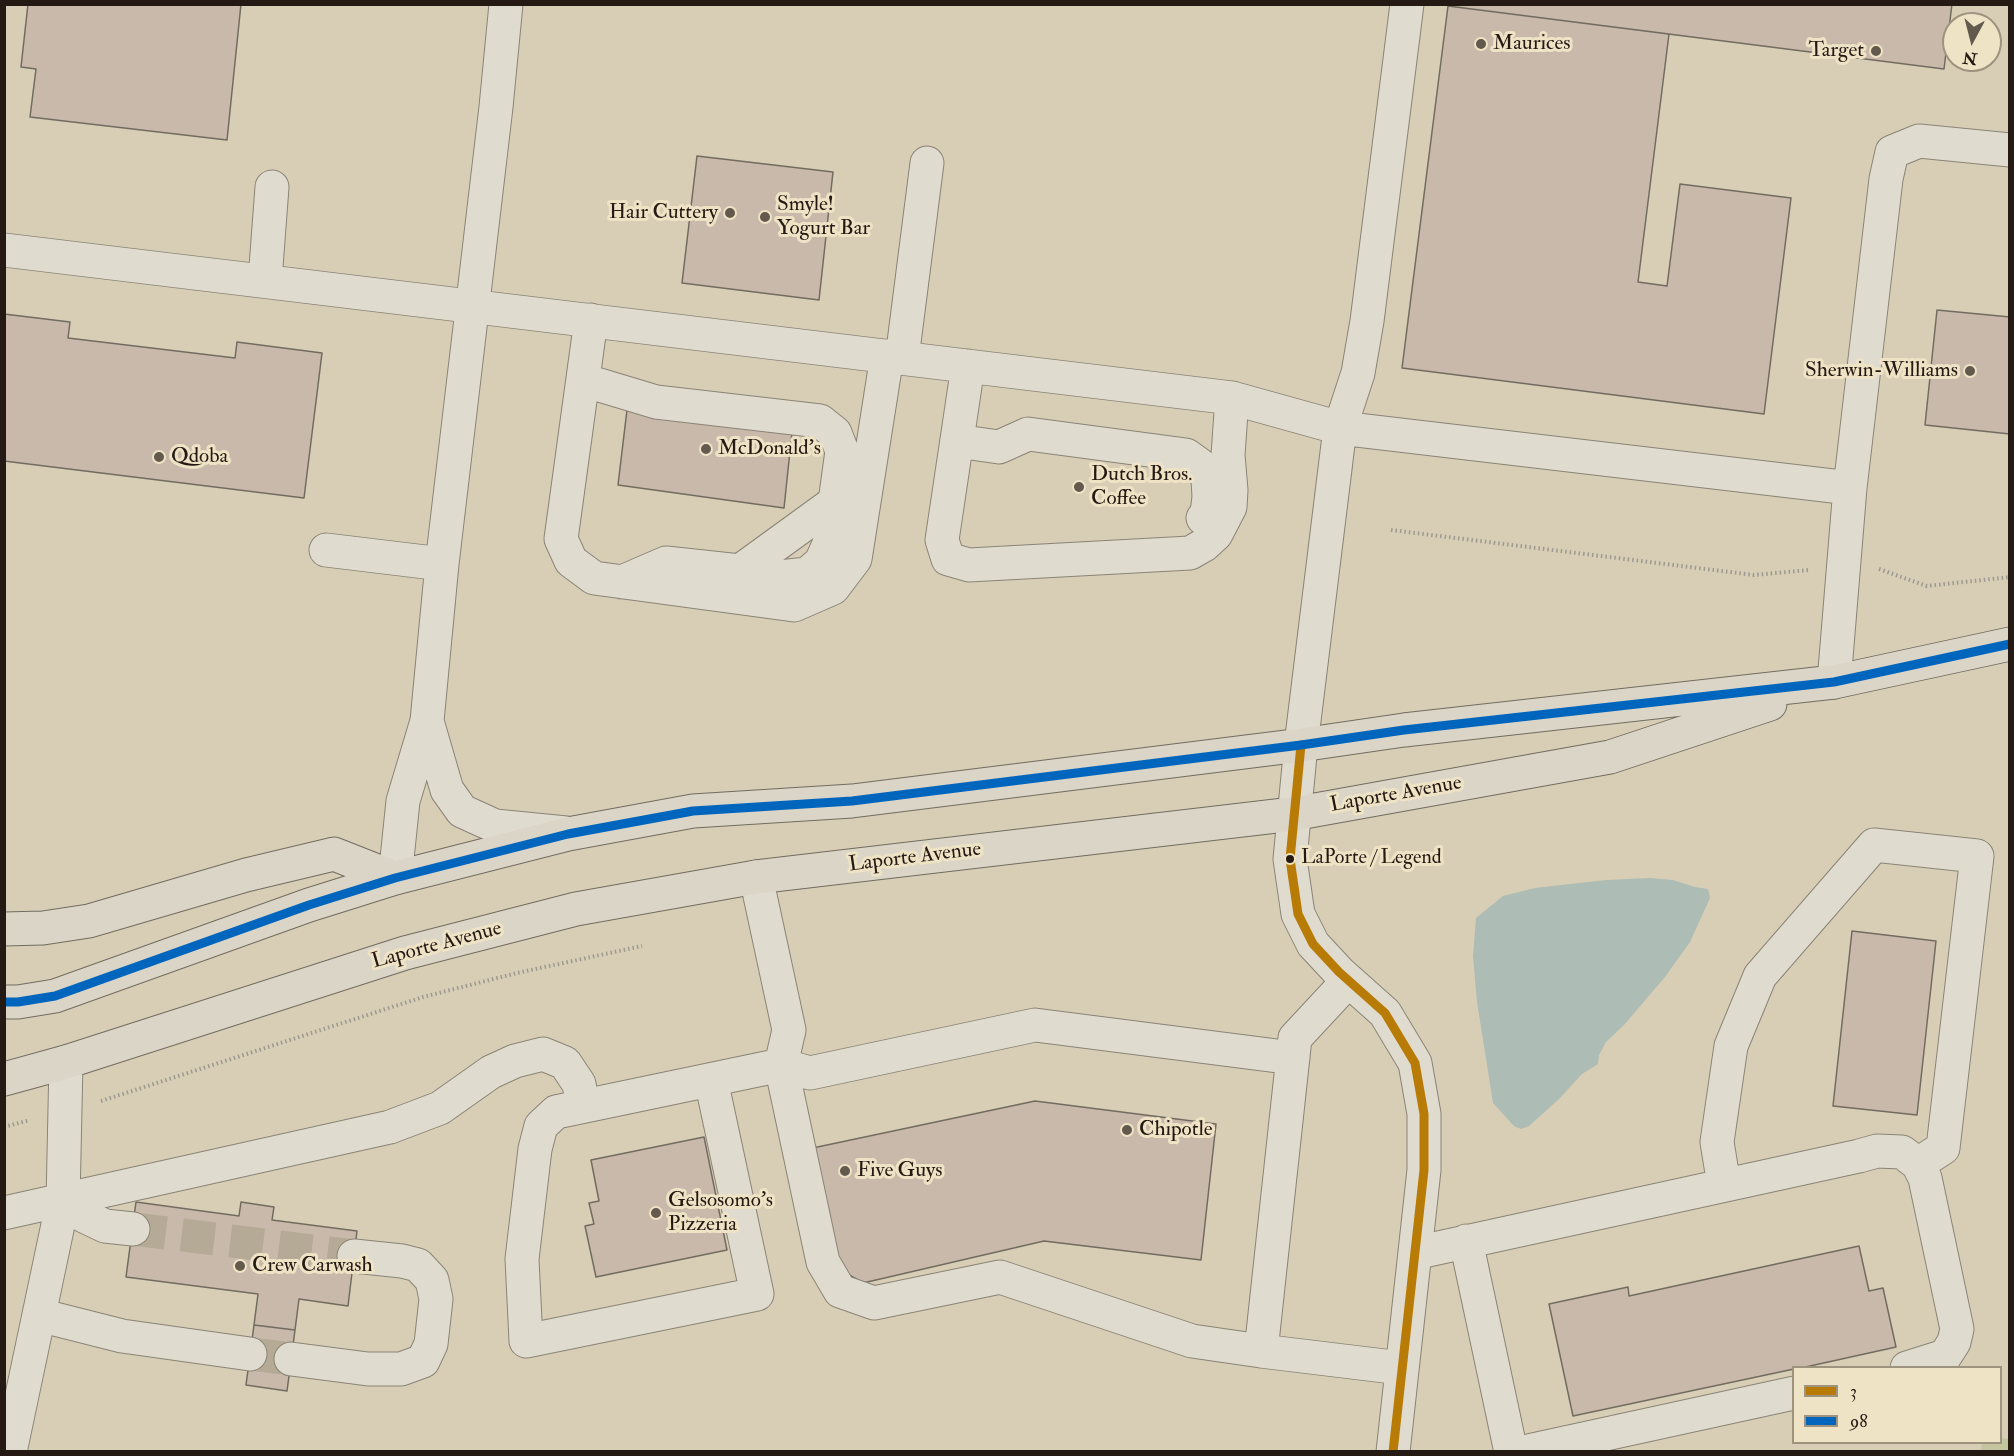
<!DOCTYPE html>
<html>
<head>
<meta charset="utf-8">
<style>
	body { margin:0 }
	#map { position:relative; width:2014px; height:1456px; overflow:hidden; background:#d8ceb6; font-family:"IM FELL Double Pica",serif }
	canvas { display:block }
	.frame { position:absolute; inset:0; border:6px solid #241a13; pointer-events:none }
	.legend { position:absolute; left:1792px; top:1366px; width:210px; height:78px; box-sizing:border-box; background:#efe3c6; border:2px solid #9e937e; margin:0; padding:8px 10px; list-style:none; font-size:18px; color:#241a13 }
	.legend li { display:flex; align-items:center; gap:12px; height:30px }
	.legend b { width:30px; border:2px solid #9e937e }
	.north { position:absolute; left:1942px; top:12px; width:60px; height:60px; box-sizing:border-box; background:#efe3c6; border:2px solid #9e937e; border-radius:50%; rotate:187deg; font-size:16px; font-weight:700; line-height:24px; text-align:center; color:#241a13 }
	.north::after { content:''; display:block; margin:auto; width:21px; height:27px; background:#63594c; clip-path:polygon(50% 0,100% 100%,50% 72%,0 100%) }
</style>
</head>
<body>
<div id="map">
<canvas width="2014" height="1456"></canvas>
<div class="frame"></div>
<ul class="legend">
<li><b style="height:8px;background:#b87c06"></b>3</li>
<li><b style="height:8px;background:#0065bd"></b>98</li>
</ul>
<div class="north">N</div>
</div>
<script>
const ctx = document.querySelector('canvas').getContext('2d');
ctx.lineJoin = 'round';
function fillPath(path, color) {
  ctx.fillStyle = color;
  ctx.fill(path, 'evenodd');
}
function toPath(rows) {
  const path = new Path2D();
  for (const r of rows) {
    path.moveTo(r[0], r[1]);
    for (let i = 2; i < r.length; i += 2) path.lineTo(r[i], r[i + 1]);
  }
  return path;
}
function stroke(path, color, width, dash) {
  ctx.strokeStyle = color;
  ctx.lineWidth = width;
  ctx.lineCap = dash ? 'butt' : 'round';
  ctx.setLineDash(dash || []);
  ctx.stroke(path);
}
function drawText(font, color, halo, rows, align = 'center') {
  ctx.font = font + ' "IM FELL Double Pica",serif';
  ctx.lineWidth = 6;
  ctx.setLineDash([]);
  ctx.textBaseline = 'middle';
  ctx.strokeStyle = halo;
  ctx.fillStyle = color;
  for (const [text, x, y, turn = 0] of rows) {
    ctx.save();
    ctx.translate(x, y);
    ctx.rotate((+turn || 0) * Math.PI / 180);
    ctx.textAlign = isNaN(turn) ? turn : align;
    if (halo) ctx.strokeText(text, 0, 0);
    ctx.fillText(text, 0, 0);
    ctx.restore();
  }
}
fillPath(toPath([
	[2001,1438,2009,1439,2009,1451,1981,1451,1982,1443,2000,1442]
]), '#c3c59e');
fillPath(toPath([
	[1650,878,1673,880,1695,887,1708,889,1710,898,1690,942,1665,977,1624,1025,1606,1042,1599,1055,1598,1064,1582,1074,1558,1100,1529,1126,1521,1129,1514,1126,1493,1103,1477,1002,1473,956,1476,918,1503,896,1535,888,1606,880]
]), '#adbcb4');
const building = toPath([
	[28,4,241,4,227,140,30,117,36,69,21,67,28,4],
	[1448,4,1952,4,1944,69,1448,6,1448,4],
	[1448,6,1669,34,1638,282,1667,286,1680,184,1791,198,1764,414,1402,368,1448,6],
	[697,156,833,172,819,300,682,283,697,156],
	[1937,310,2010,317,2010,434,1925,425,1937,310],
	[4,314,70,322,68,338,235,358,237,342,322,353,304,498,4,461,4,314],
	[629,393,794,413,784,508,618,485,629,393],
	[1852,931,1936,941,1917,1115,1833,1106,1852,931],
	[1035,1101,1216,1124,1201,1260,1044,1241,863,1283,834,1266,808,1149,1035,1101],
	[704,1137,727,1250,596,1277,585,1226,594,1224,589,1203,599,1201,591,1160,704,1137],
	[136,1202,239,1216,241,1202,274,1207,272,1220,357,1231,348,1306,299,1299,295,1330,254,1325,258,1294,126,1277,136,1202],
	[1859,1246,1869,1291,1883,1288,1896,1347,1801,1368,1794,1368,1794,1369,1573,1416,1549,1304,1628,1287,1629,1296,1859,1246],
	[254,1325,295,1330,287,1391,246,1385,254,1325]
]);
fillPath(building, '#c9b9ab');
stroke(building, '#726c60', 1.5);
stroke(toPath([
	[133,1229,354,1256],
	[250,1354,291,1359]
]), '#b4aa95', 33, [33, 16]);
const minor = toPath([
	[4,250,1232,398,1340,428,1850,488,1886,179,1892,152,1919,141,2010,150],
	[265,280,272,187],
	[591,320,561,539,571,561,594,578,794,605,833,588,855,559,887,356],
	[902,358,927,163],
	[968,366,942,540,948,559,969,565,1190,553,1204,545,1216,534,1230,507,1231,490,1228,455,1232,398],
	[583,380,656,402,820,421,835,433,842,451,835,502,740,571,666,563,622,582],
	[957,441,999,447,1028,434,1186,455,1200,465,1208,479,1209,497,1207,513,1203,518],
	[326,550,442,564],
	[740,571,780,577,807,574,821,562,829,544,835,502],
	[1834,682,1850,488],
	[427,721,447,790,462,811,495,826,566,833],
	[756,877,789,1030,781,1065,823,1262,840,1291,874,1303,1000,1277,1192,1341,1261,1351,1295,1038,1348,981],
	[395,878,403,801,427,721,442,564,496,107,506,4],
	[711,1080,757,1294,526,1341,522,1259,535,1149,541,1126,556,1112,781,1065,810,1073,1035,1025,1293,1058],
	[1724,1185,1717,1142,1731,1046,1760,976,1874,845,1977,856,1943,1148,1918,1164],
	[63,1201,84,1216,105,1226,133,1229],
	[4,1213,390,1127,440,1108,491,1072,515,1061,543,1054,565,1063,579,1084,583,1106],
	[1466,1241,1511,1452],
	[1415,1253,1859,1156,1877,1151,1902,1152,1918,1164,1925,1178,1957,1329,1954,1342,1945,1356,1907,1368],
	[39,1315,122,1336,250,1354],
	[1261,1351,1401,1368],
	[291,1359,368,1369,401,1369,423,1361,431,1344,436,1299,432,1280,418,1265,402,1261,354,1256],
	[10,1452,63,1201,66,1062],
	[1393,1452,1424,1170,1424,1114,1415,1063,1385,1013,1339,972,1313,944,1298,914,1290,859,1301,745,1340,428,1358,373,1367,321,1407,4],
	[1523,1452,1794,1393]
]);
const major = toPath([
	[4,929,43,928,89,921,246,875,334,854,395,878],
	[4,1002,18,1002,55,996,309,905,395,878,568,834,693,811,852,801,1301,745,1404,730,1834,682,2010,644],
	[4,1079,66,1062,405,953,576,909,756,877,1293,814,1610,757,1770,704]
]);
stroke(minor, '#8a8476', 35);
stroke(major, '#726c60', 35);
stroke(toPath([
	[1391,530,1754,575,1809,570],
	[1879,569,1927,586,2010,577],
	[101,1101,423,997,517,973,642,946],
	[4,1127,30,1120]
]), '#9e998f', 4, [1.5, 3]);
stroke(minor, '#e0dbcf', 33);
stroke(major, '#dbd5c7', 33);
stroke(toPath([
	[1301,745,1290,859,1298,914,1313,944,1339,972,1385,1013,1415,1063,1424,1114,1424,1170,1393,1452]
]), '#b87c06', 9);
stroke(toPath([
	[4,1002,18,1002,55,996,309,905,395,878,568,834,693,811,852,801,1301,745,1404,730,1834,682,2010,644]
]), '#0065bd', 9);
for (const [x, y, r, color] of [
	[1481,44,6,"#63594c"],
	[1876,51,6,"#63594c"],
	[730,213,6,"#63594c"],
	[765,217,6,"#63594c"],
	[1970,371,6,"#63594c"],
	[706,449,6,"#63594c"],
	[159,457,6,"#63594c"],
	[1079,487,6,"#63594c"],
	[1290,859,5,"#241a13"],
	[1127,1130,6,"#63594c"],
	[845,1171,6,"#63594c"],
	[656,1213,6,"#63594c"],
	[240,1266,6,"#63594c"]
]) {
  const dot = new Path2D();
  dot.arc(x, y, r, 0, 2 * Math.PI);
  ctx.fillStyle = color;
  ctx.fill(dot);
  stroke(dot, '#efe3c6', 2);
}
drawText('20px', '#241a13', '#efe3c6', [
	["LaPorte / Legend",1301,859]
], 'left');
drawText('21px', '#241a13', '#efe3c6', [
	["Maurices",1493,44],
	["Target",1864,51,"right"],
	["Smyle!",777,205],
	["Yogurt Bar",777,229],
	["Hair Cuttery",718,213,"right"],
	["Sherwin-Williams",1958,371,"right"],
	["McDonald's",718,449],
	["Qdoba",171,457],
	["Dutch Bros.",1091,475],
	["Coffee",1091,499],
	["Chipotle",1139,1130],
	["Five Guys",857,1171],
	["Gelsosomo's",668,1201],
	["Pizzeria",668,1225],
	["Crew Carwash",252,1266]
], 'left');
drawText('21px', '#241a13', '#efe3c6', [
	["Laporte Avenue",1396,795,-10],
	["Laporte Avenue",915,858,-7],
	["Laporte Avenue",437,946,-15]
]);
</script>
</body>
</html>
